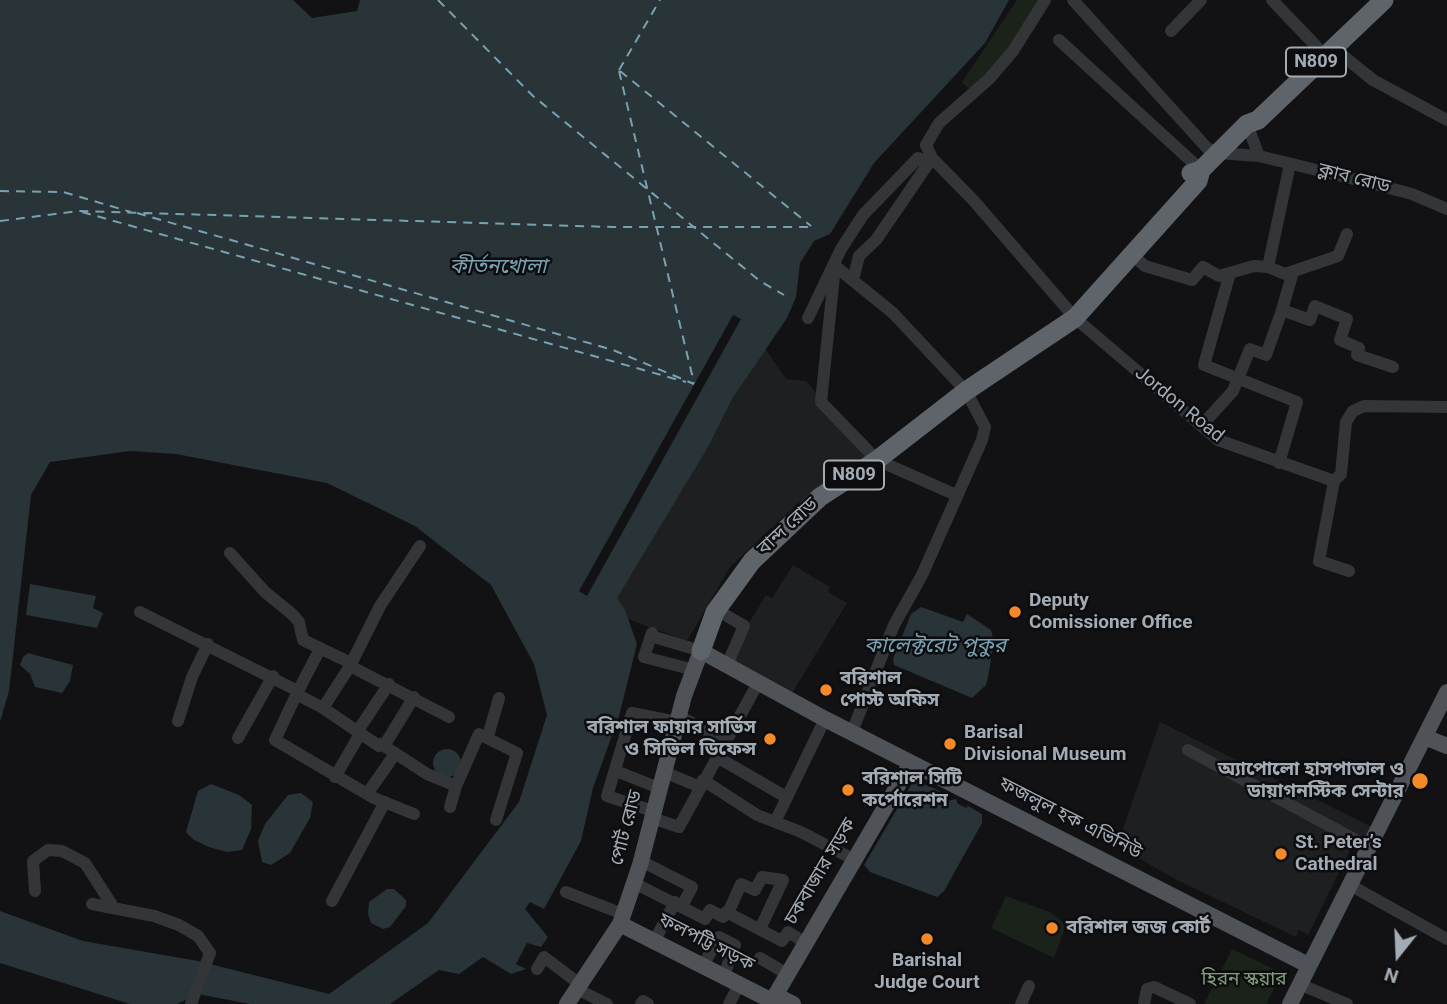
<!DOCTYPE html>
<html>
<head>
<meta charset="utf-8">
<style>
	body { margin:0 }
	#map { position:relative; width:1447px; height:1004px; overflow:hidden; background:#121214; font-family:Roboto,sans-serif }
	canvas { display:block }
	.north { position:absolute; left:1363px; top:920px; width:70px; height:70px; -webkit-text-stroke:5px #0d0d0f; paint-order:stroke; rotate:198deg; font-size:19px; font-weight:700; line-height:28px; text-align:center; color:#a3acb5 }
	.north::after { content:''; display:block; margin:auto; width:24px; height:32px; background:#a3acb5; clip-path:polygon(50% 0,100% 100%,50% 72%,0 100%) }
</style>
</head>
<body>
<div id="map">
<canvas width="1447" height="1004"></canvas>
<div class="north">N</div>
</div>
<script>
const ctx = document.querySelector('canvas').getContext('2d');
ctx.lineJoin = 'round';
function fillPath(path, color) {
  ctx.fillStyle = color;
  ctx.fill(path, 'evenodd');
}
function toPath(rows) {
  const path = new Path2D();
  for (const r of rows) {
    if (r.length === 3) {
      path.moveTo(r[0] + r[2], r[1]);
      path.arc(r[0], r[1], r[2], 0, 2 * Math.PI);
      continue;
    }
    path.moveTo(r[0], r[1]);
    for (let i = 2; i < r.length; i += 2) path.lineTo(r[i], r[i + 1]);
  }
  return path;
}
function stroke(path, color, width, dash) {
  ctx.strokeStyle = color;
  ctx.lineWidth = width;
  ctx.lineCap = dash ? 'butt' : 'round';
  ctx.setLineDash(dash || []);
  ctx.stroke(path);
}
function drawText(font, color, halo, rows, align = 'center') {
  ctx.font = font + ' Roboto,"Noto Sans Bengali",sans-serif';
  ctx.lineWidth = 5;
  ctx.setLineDash([]);
  ctx.textBaseline = 'middle';
  ctx.strokeStyle = halo;
  ctx.fillStyle = color;
  for (const [text, x, y, turn = 0] of rows) {
    ctx.save();
    ctx.translate(x, y);
    ctx.rotate((+turn || 0) * Math.PI / 180);
    ctx.textAlign = isNaN(turn) ? turn : align;
    if (halo) ctx.strokeText(text, 0, 0);
    ctx.fillText(text, 0, 0);
    ctx.restore();
  }
}
fillPath(toPath([
	[740,312,786,379,806,381,870,455,859,459,799,502,730,567,687,641,609,612],
	[793,565,830,587,828,592,847,603,791,695,728,657,766,595,772,598],
	[1160,722,1374,828,1362,852,1351,848,1308,935,1299,930,1296,937,1177,880,1117,846]
]), '#1e1f21');
fillPath(toPath([
	[1017,0,1042,0,1007,51,972,92,962,82],
	[1006,896,1052,913,1066,925,1054,958,991,928],
	[1232,949,1282,973,1266,1004,1204,1004]
]), '#1b221a');
fillPath(toPath([
	[0,0,293,0,312,18,357,11,360,0,1009,0,985,43,874,163,830,234,814,241,800,263,796,297,787,318,732,399,708,447,617,598,625,610,637,644,619,716,593,788,581,841,544,909,530,902,525,909,548,937,541,947,527,943,516,964,526,969,511,974,483,957,459,974,439,970,390,1004,250,1004,198,994,177,1004,130,1004,0,963,0,911,83,941,198,961,329,994,428,923,519,802,547,715,534,664,491,585,415,526,327,483,176,454,130,451,50,462,31,495,9,691,0,722],
	[30,584,96,596,93,608,103,613,97,628,26,615],
	[921,607,963,622,967,614,991,630,994,642,988,677,986,685,972,698,894,665,893,659,911,614],
	[28,653,73,665,70,681,62,693,35,687,30,674,20,665,23,657],
	[447,763,14],
	[914,780,942,792,948,801,956,799,958,804,966,808,968,806,982,814,982,823,944,891,937,897,870,872,864,865],
	[211,784,239,795,252,805,251,829,242,850,227,852,209,847,194,840,186,832,198,791],
	[301,793,313,802,310,818,290,853,271,865,262,862,258,841,265,824,288,795],
	[387,889,394,889,406,900,406,906,390,927,383,929,371,923,368,914,369,902]
]), '#283438');
fillPath(toPath([
	[733,315,741,319,587,596,579,591]
]), '#121214');
stroke(toPath([
	[438,0,533,96,760,281,784,295],
	[619,70,660,0],
	[619,71,694,383],
	[620,71,811,226],
	[0,191,63,192,131,212],
	[82,212,686,382],
	[137,213,613,350,694,384],
	[0,221,79,211,612,227,813,227]
]), '#79a1b1', 2, [9, 7]);
stroke(toPath([
	[1045,0,1013,51,989,79,939,123,926,145,932,158,974,201,1075,318,1218,440,1334,481,1341,474,1346,422,1353,411,1364,406,1447,407],
	[1073,0,1207,148,1218,153,1259,156,1370,183,1412,194,1447,209],
	[1272,0,1317,47],
	[1171,31,1201,0],
	[1059,40,1201,170],
	[1332,47,1373,80,1447,120],
	[1247,124,1259,156],
	[1130,253,1145,266,1192,280,1203,267,1219,276,1254,266,1268,267,1285,274,1338,256,1347,234],
	[835,266,893,313,966,391,985,427,982,440,922,575,894,625,852,732],
	[835,266,821,402,877,460,956,495],
	[1268,267,1290,164],
	[1293,272,1282,310,1310,320,1315,306,1347,319,1340,340,1359,348,1357,355,1393,367],
	[1230,273,1204,365,1297,402,1279,463],
	[853,280,859,256,876,240,932,158],
	[808,318,841,249,863,215,918,158,929,163],
	[1202,425,1233,391,1250,349,1266,355,1282,310],
	[1334,481,1319,561,1349,571],
	[420,546,380,606,350,666,449,717],
	[230,553,265,592,292,614,299,622,303,640,351,663],
	[717,610,744,626,727,665],
	[140,612,298,691,275,740,374,798,414,814],
	[652,633,644,657,694,670],
	[651,636,701,651],
	[298,691,320,649],
	[296,694,323,708,350,666],
	[323,708,379,746,381,744,427,774,456,786,450,807],
	[678,716,727,740],
	[178,721,192,677,208,644],
	[357,732,389,684],
	[488,736,499,698],
	[238,738,273,676],
	[384,746,414,697],
	[1188,750,1369,847],
	[717,757,786,797],
	[616,771,659,788],
	[664,772,700,787],
	[335,777,360,734],
	[703,780,757,815,801,832,853,859],
	[456,786,479,734,517,753,496,820],
	[367,794,395,754],
	[653,811,607,796,632,713,677,722],
	[652,818,679,827,758,683],
	[775,822,825,719],
	[641,861,692,887,682,906],
	[634,883,705,919,710,910,723,917,726,912,782,941,788,932,804,942],
	[1350,885,1447,939],
	[35,891,33,861,48,850,62,851,85,863,114,908],
	[566,892,623,914],
	[332,901,385,802],
	[92,904,154,916,179,925,198,936,210,953,191,1004],
	[728,913,741,884,755,890,762,877,783,880,760,929],
	[655,940,675,902],
	[760,958,787,974],
	[704,964,719,937,735,945,724,975],
	[537,969,544,957,581,985],
	[1299,984,1347,1004],
	[577,989,607,1004],
	[641,1004,643,1001,648,1004],
	[729,1004,740,983],
	[1021,1004,1029,986],
	[1144,1004,1147,989,1154,987,1190,1004]
]), '#333539', 12);
stroke(toPath([
	[1425,737,1447,746],
	[620,924,772,1001,911,763],
	[775,995,793,1004],
	[567,1004,620,924,640,865,684,696,701,651,825,719,1308,965],
	[1290,1004,1447,692]
]), '#4f5358', 16);
stroke(toPath([
	[1191,173,1201,170,1247,124,1258,120,1384,0],
	[701,651,715,612,752,561,820,497,877,460,966,391,1075,318,1198,181,1201,170]
]), '#5f646a', 19);
for (const [x, y, r, color] of [
	[1015,612,7,"#f4892a"],
	[826,690,7,"#f4892a"],
	[770,739,7,"#f4892a"],
	[950,744,7,"#f4892a"],
	[1420,781,9,"#f4892a"],
	[848,790,7,"#f4892a"],
	[1281,854,7,"#f4892a"],
	[1052,928,7,"#f4892a"],
	[927,939,7,"#f4892a"]
]) {
  const dot = new Path2D();
  dot.arc(x, y, r, 0, 2 * Math.PI);
  ctx.fillStyle = color;
  ctx.fill(dot);
  stroke(dot, '#0d0d0f', 2.5);
}
for (const [x, y, w] of [
	[1316,62,60],
	[854,475,60]
]) {
  const box = new Path2D();
  box.roundRect(x - w / 2, y - 14.5, w, 29, 5);
  ctx.fillStyle = '#0d0d0f';
  ctx.fill(box);
  stroke(box, '#a3acb5', 2);
}
drawText('bold 18px', '#a3acb5', null, [
	["N809",1316,62],
	["N809",854,475]
]);
drawText('19px', '#a3acb5', '#0d0d0f', [
	["ক্লাব রোড",1354,179,14],
	["Jordon Road",1179,405,39],
	["বান্দ রোড",788,527,-43],
	["ফজলুল হক এভিনিউ",1070,819,27],
	["পোর্ট রোড",627,828,-75],
	["চকবাজার সড়ক",821,872,-59],
	["ফলপট্টি সড়ক",706,943,27]
]);
drawText('bold 19px', '#a3acb5', '#0d0d0f', [
	["Deputy",1029,601],
	["Comissioner Office",1029,623],
	["বরিশাল",840,679],
	["পোস্ট অফিস",840,701],
	["বরিশাল ফায়ার সার্ভিস",756,728,"right"],
	["ও সিভিল ডিফেন্স",756,750,"right"],
	["Barisal",964,733],
	["Divisional Museum",964,755],
	["অ্যাপোলো হাসপাতাল ও",1404,770,"right"],
	["ডায়াগনস্টিক সেন্টার",1404,792,"right"],
	["বরিশাল সিটি",862,779],
	["কর্পোরেশন",862,801],
	["St. Peter’s",1295,843],
	["Cathedral",1295,865],
	["বরিশাল জজ কোর্ট",1066,928],
	["Barishal",927,961,"center"],
	["Judge Court",927,983,"center"]
], 'left');
drawText('19px', '#7fa07a', '#0d0d0f', [
	["হিরন স্কয়ার",1244,980]
]);
drawText('italic 21px', '#79a1b1', '#0d0d0f', [
	["কীর্তনখোলা",498,268],
	["কালেক্টরেট পুকুর",935,647]
]);
</script>
</body>
</html>
